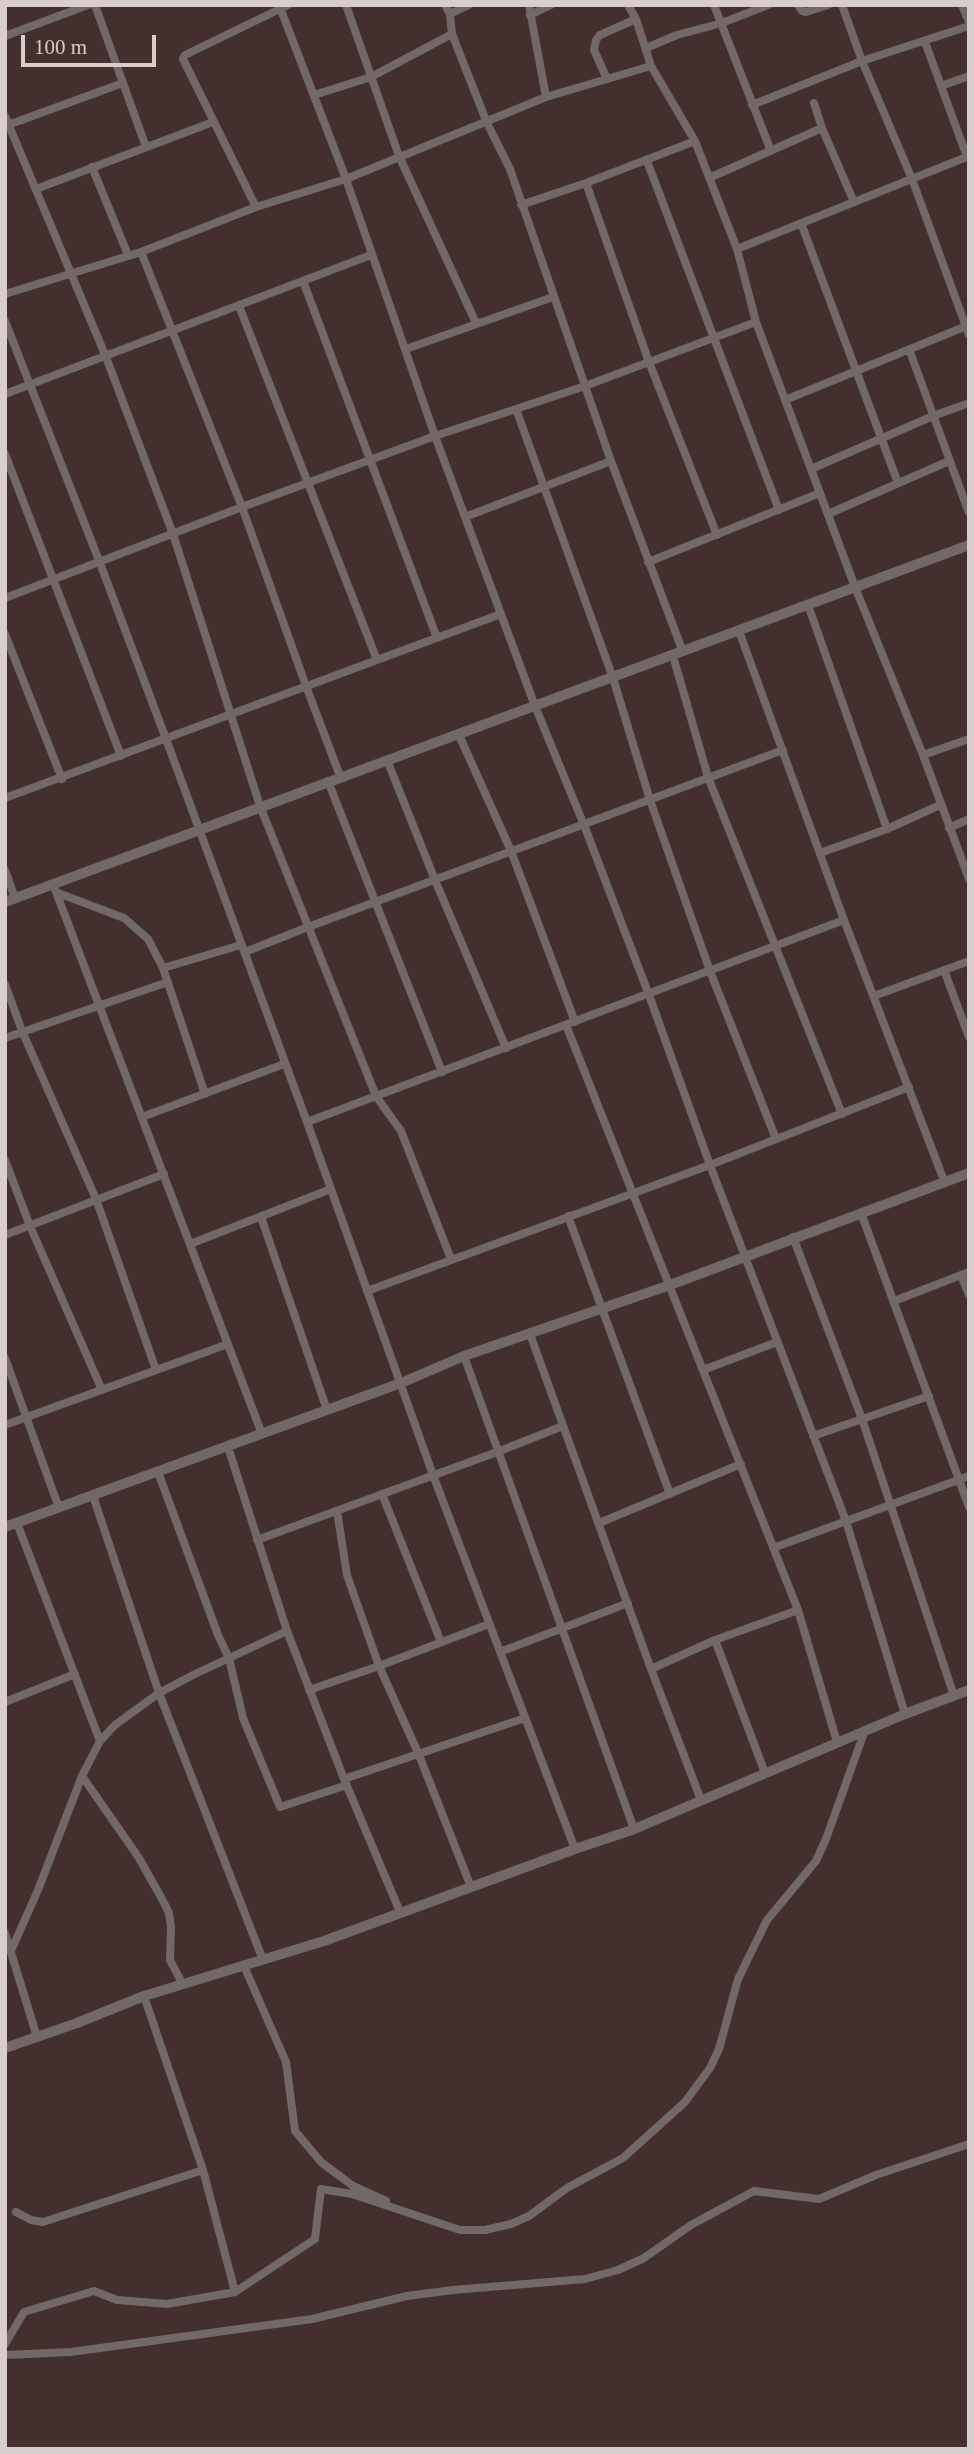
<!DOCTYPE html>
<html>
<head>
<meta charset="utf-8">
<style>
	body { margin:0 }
	#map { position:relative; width:974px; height:2454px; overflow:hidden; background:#422f2e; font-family:"Times New Roman",serif }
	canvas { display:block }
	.frame { position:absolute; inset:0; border:7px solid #dacecd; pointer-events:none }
	.scale { position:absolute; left:21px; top:35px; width:135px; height:32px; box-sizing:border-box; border:4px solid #dacecd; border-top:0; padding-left:9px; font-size:21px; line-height:24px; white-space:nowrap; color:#dacecd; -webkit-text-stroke:5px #422f2e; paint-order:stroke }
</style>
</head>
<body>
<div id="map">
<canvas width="974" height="2454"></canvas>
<div class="frame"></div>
<div class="scale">100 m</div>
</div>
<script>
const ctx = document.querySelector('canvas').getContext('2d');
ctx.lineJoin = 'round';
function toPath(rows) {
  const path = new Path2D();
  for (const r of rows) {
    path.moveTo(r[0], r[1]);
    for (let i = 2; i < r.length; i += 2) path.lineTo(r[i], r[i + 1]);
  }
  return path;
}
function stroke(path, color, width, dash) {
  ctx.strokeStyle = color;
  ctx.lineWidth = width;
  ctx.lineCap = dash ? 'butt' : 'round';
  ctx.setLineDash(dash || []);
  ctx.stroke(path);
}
stroke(toPath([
	[95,5,146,147],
	[279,5,346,179,435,436,535,706,584,825,649,995,710,1165,846,1521,905,1714],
	[346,5,399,156,476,323],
	[445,5,450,14,452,34,487,123,510,169,611,461,683,652],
	[529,5,546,97],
	[628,5,636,19,651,66,695,141,737,249,756,322,855,587,923,755,969,879],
	[714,5,771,151],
	[798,5,802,11,806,12,828,5],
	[842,5,862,61,912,179,969,335],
	[962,5,969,22],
	[450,14,469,5],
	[530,15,551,5],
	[5,36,88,5],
	[925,42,967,157],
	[646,48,677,35,722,23,768,5],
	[607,79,594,50,596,40,600,35,636,19],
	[941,86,969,76],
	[314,95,371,77,452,34],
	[814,103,822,128,854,202],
	[752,105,862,61,969,26],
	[5,116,106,357,173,534,260,806,376,1096,401,1131,451,1259],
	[5,126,123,83],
	[647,161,779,510],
	[92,167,128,255],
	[709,178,822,128],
	[586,183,649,362,717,535],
	[36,189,213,122],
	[521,205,586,183,695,141],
	[256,207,183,59,185,55,288,5],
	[801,223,898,483],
	[737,249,969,156],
	[141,252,242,507,306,686,340,776],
	[303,281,437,638],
	[5,294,141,252,256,207,346,179,546,97,651,66],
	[239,306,377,660],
	[5,321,100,563,166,739,307,1122,433,1475,575,1849],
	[406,349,553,297],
	[909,349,969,513],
	[5,394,371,255],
	[785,400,969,325],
	[516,409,613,678,650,800,710,971,776,1139],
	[5,454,121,756],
	[811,469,933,416,969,403],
	[828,514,949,461],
	[465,517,611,461],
	[648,562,820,493],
	[5,598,242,507,435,436,585,386,756,322],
	[808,605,887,829],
	[739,631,844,920,945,1183],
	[5,634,62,779],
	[673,656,708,777,842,1114],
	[459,735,511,851,575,1022],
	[923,755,969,739],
	[387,760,435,880,506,1048],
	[328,781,442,1072],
	[5,798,501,614],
	[949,828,969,819],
	[820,853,887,829,940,805],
	[5,870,15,898],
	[53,884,262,1434],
	[58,893,124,918,148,939,163,968,205,1094],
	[245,952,308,927,783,750],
	[163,968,241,945],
	[944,970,969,1037],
	[5,984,22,1031,96,1199,156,1370],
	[874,996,969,961],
	[566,1025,798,1610,837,1742],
	[5,1038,168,982],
	[142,1117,284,1064],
	[307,1122,844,920],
	[5,1160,30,1226,102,1390],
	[861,1213,969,1507],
	[568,1216,670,1494],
	[261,1217,327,1410],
	[5,1235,164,1174],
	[793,1237,862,1419,954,1696],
	[190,1244,331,1189],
	[961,1275,969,1295],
	[367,1291,710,1165,909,1087],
	[894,1301,969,1272],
	[530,1334,651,1669,701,1800],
	[464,1356,634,1829],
	[5,1358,59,1508],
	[703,1370,777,1342],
	[5,1425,228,1344],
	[813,1436,929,1396],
	[228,1447,287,1631,344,1779,400,1912],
	[158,1472,218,1635,229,1658,243,1718,280,1807,347,1785],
	[382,1494,441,1642],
	[93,1496,159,1693,263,1960],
	[337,1511,347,1575,379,1666,419,1755,471,1887],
	[17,1523,100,1741],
	[599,1523,741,1464],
	[257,1540,497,1452,563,1426],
	[773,1548,969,1476],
	[715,1640,765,1773],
	[500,1652,628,1603],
	[651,1669,715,1640,798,1610],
	[309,1690,379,1666,489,1624],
	[5,1702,75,1674],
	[82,1776,139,1858,162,1899,169,1913,171,1927,170,1960,182,1983],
	[344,1779,525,1718],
	[5,1933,37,2037],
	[11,1951,38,1890,82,1776,100,1741,115,1725,159,1693,195,1674,287,1631],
	[244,1966,286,2062,295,2131,321,2162,353,2186,386,2201],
	[144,1996,203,2170,235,2292],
	[16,2212,31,2220,43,2222,203,2170],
	[5,2344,24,2312,94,2291,117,2300,167,2304,235,2292,315,2239,321,2189,352,2194,460,2230,485,2230,511,2224,529,2216,567,2188,623,2158,685,2102,710,2068,719,2049,738,1979,767,1920,816,1861,826,1839,865,1730],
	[5,2355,71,2352,312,2319,407,2296,453,2290,585,2279,618,2270,644,2258,691,2225,754,2191,819,2199,876,2175,969,2144]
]), '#726868', 8);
stroke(toPath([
	[5,902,969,545],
	[5,1527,401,1383,464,1356,670,1285,969,1173],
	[5,2048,77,2023,144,1996,324,1941,575,1849,632,1830,905,1714,969,1690]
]), '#726868', 10);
</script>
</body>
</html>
